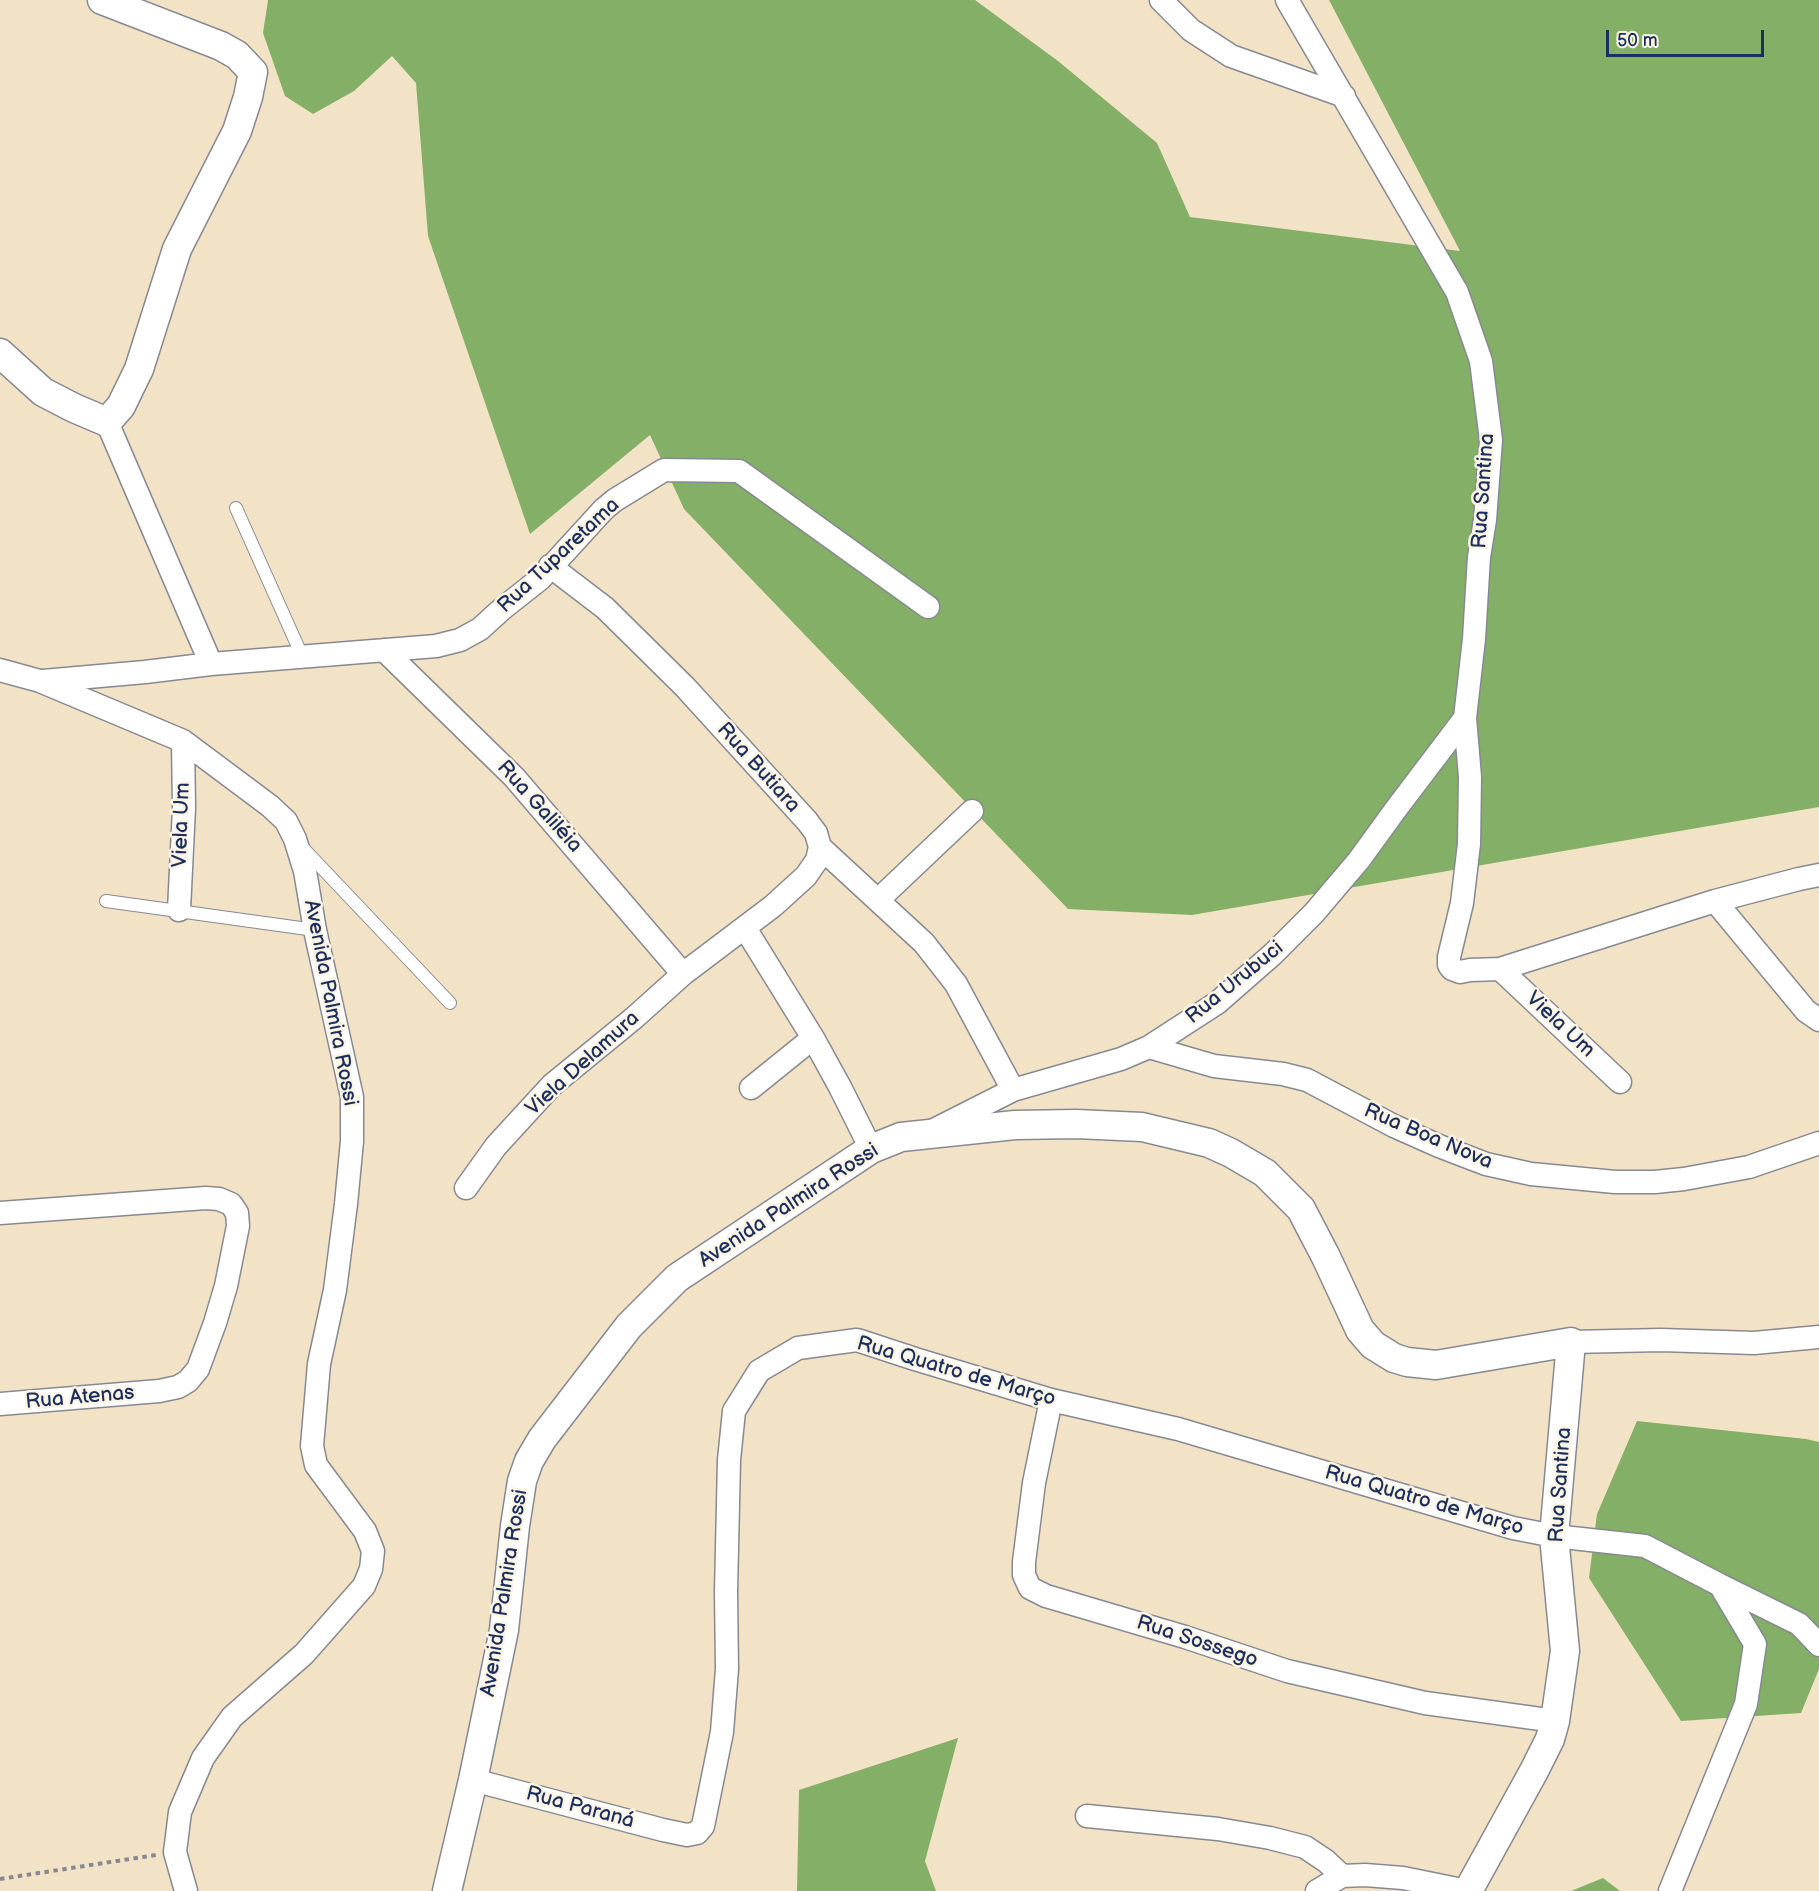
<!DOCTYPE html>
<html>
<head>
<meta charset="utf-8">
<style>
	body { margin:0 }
	#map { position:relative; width:1819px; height:1891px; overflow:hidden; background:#f3e3c6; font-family:"Balsamiq Sans",sans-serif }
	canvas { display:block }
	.scale { position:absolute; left:1606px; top:30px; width:158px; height:27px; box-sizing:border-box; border:3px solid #1b2f5e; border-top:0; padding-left:8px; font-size:18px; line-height:21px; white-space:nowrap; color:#1b2f5e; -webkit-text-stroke:4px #fcf5e5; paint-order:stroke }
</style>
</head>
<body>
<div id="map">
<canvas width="1819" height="1891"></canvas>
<div class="scale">50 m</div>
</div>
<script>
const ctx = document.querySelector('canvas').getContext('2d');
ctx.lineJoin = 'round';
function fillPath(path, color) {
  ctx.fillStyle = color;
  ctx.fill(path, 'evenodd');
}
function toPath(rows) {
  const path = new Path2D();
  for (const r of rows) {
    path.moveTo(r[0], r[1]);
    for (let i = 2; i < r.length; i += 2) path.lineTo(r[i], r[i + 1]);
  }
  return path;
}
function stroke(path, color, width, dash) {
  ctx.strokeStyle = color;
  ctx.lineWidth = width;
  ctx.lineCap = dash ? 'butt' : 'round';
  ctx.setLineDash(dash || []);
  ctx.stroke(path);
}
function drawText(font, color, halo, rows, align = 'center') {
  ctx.font = font + ' "Balsamiq Sans",sans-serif';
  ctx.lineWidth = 5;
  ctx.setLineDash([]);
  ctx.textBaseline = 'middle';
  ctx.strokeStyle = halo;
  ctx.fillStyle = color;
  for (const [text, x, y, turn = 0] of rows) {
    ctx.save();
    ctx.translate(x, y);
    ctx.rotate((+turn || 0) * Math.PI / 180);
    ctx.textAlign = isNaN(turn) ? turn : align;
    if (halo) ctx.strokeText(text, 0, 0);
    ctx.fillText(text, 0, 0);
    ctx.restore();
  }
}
fillPath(toPath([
	[268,0,975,0,1058,61,1157,143,1190,217,1460,251,1329,0,1819,0,1819,807,1192,915,1068,909,684,509,650,435,530,534,428,236,416,83,392,56,354,91,313,114,285,96,263,33],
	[1637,1421,1806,1439,1819,1442,1819,1669,1801,1713,1681,1721,1589,1578,1597,1514],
	[958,1738,925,1861,936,1891,797,1891,799,1790],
	[1603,1878,1620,1891,1571,1891]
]), '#84af66');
const service = toPath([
	[236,508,303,658],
	[302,847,450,1003],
	[106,901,315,930]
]);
const minor = toPath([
	[1161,0,1191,30,1231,56,1344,96],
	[1287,0,1457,292,1481,361,1491,440,1485,520,1479,557,1474,639,1465,718,1470,777,1469,844,1462,903,1449,957,1449,965,1452,969,1460,972,1470,970,1500,969,1715,901,1799,879,1819,875],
	[107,422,211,664],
	[384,650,514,777,683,974],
	[0,670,40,681,183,741,270,806,286,821,295,839,305,871,315,930,352,1097,352,1141,346,1204,335,1290,319,1364,312,1446,316,1465,365,1531,373,1551,371,1569,364,1586,304,1654,232,1717,203,1758,180,1812,175,1852,186,1891],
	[43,681,145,672,211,664,436,646,460,640,480,629,502,609,540,579,604,509,615,500,664,470,739,471,928,607],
	[820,847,924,943,956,984,1013,1090],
	[878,900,972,811],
	[1715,901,1806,1011,1819,1020],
	[179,910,184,808,183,741],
	[745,928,813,1038,840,1087,871,1149],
	[1500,969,1620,1082],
	[1149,1047,1214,1066,1283,1074,1307,1080,1394,1126,1439,1146,1486,1164,1531,1174,1615,1182,1655,1182,1684,1179,1749,1167,1819,1143],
	[751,1088,813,1038],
	[934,1130,1013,1090,1121,1059,1149,1047,1217,1003,1273,954,1314,913,1359,860,1396,809,1465,718],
	[466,1188,496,1146,552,1085,634,1018,683,974,773,906,806,876,817,860,820,847,816,833,807,821,685,687,605,608,550,566],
	[0,1213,206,1198,219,1199,231,1204,237,1213,238,1226,226,1286,215,1323,198,1369,188,1381,178,1387,159,1391,0,1404],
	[1571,1342,1661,1340,1754,1343,1819,1337],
	[1051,1400,1034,1483,1024,1562,1024,1575,1030,1588,1046,1596,1185,1637,1287,1671,1425,1703,1555,1721],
	[1720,1585,1799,1624,1819,1645],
	[473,1780,663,1830,687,1835,697,1833,703,1826,722,1732,727,1669,726,1592,729,1460,734,1411,759,1371,798,1348,857,1340,915,1359,1051,1400,1178,1429,1513,1528,1554,1536,1645,1546,1720,1585,1755,1644,1746,1704,1670,1891],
	[1087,1816,1218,1829,1270,1838,1305,1847,1326,1861,1342,1876],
	[1317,1891,1342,1876,1365,1875,1403,1878,1467,1891]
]);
const tertiary = toPath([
	[0,353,43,392,74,408,107,422,121,406,139,369,177,249,237,131,248,97,253,72,237,55,221,46,102,0],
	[447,1891,473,1780,504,1630,515,1526,522,1481,529,1461,542,1439,629,1326,677,1278,871,1149,901,1137,1015,1125,1076,1124,1142,1127,1209,1143,1231,1153,1265,1173,1301,1209,1326,1257,1360,1330,1373,1345,1394,1358,1407,1362,1436,1365,1571,1342,1554,1536,1565,1651,1555,1721,1550,1739,1534,1771,1468,1891]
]);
stroke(service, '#878992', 14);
stroke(minor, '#878992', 25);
stroke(tertiary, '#878992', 31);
stroke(toPath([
	[0,1879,156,1855]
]), '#878992', 4, [4.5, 4.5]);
stroke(service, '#fff', 12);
stroke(minor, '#fff', 22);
stroke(tertiary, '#fff', 28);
drawText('21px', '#1b2f5e', '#fcf5e5', [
	["Rua Santina",1484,491,-86],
	["Rua Tuparetama",559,556,-43],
	["Rua Butiara",758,768,48],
	["Rua Galiléia",539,807,48],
	["Viela Um",182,825,-88],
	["Rua Urubuci",1235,983,-39],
	["Avenida Palmira Rossi",330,1003,79],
	["Viela Um",1560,1025,43],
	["Viela Delamura",583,1064,-42],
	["Rua Boa Nova",1428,1137,23],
	["Avenida Palmira Rossi",789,1206,-33],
	["Rua Quatro de Março",956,1372,16],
	["Rua Atenas",80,1398,-5],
	["Rua Santina",1561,1485,-86],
	["Rua Quatro de Março",1424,1501,16],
	["Avenida Palmira Rossi",505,1593,-81],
	["Rua Sossego",1197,1642,18],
	["Rua Paraná",580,1808,15]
]);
</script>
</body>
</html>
